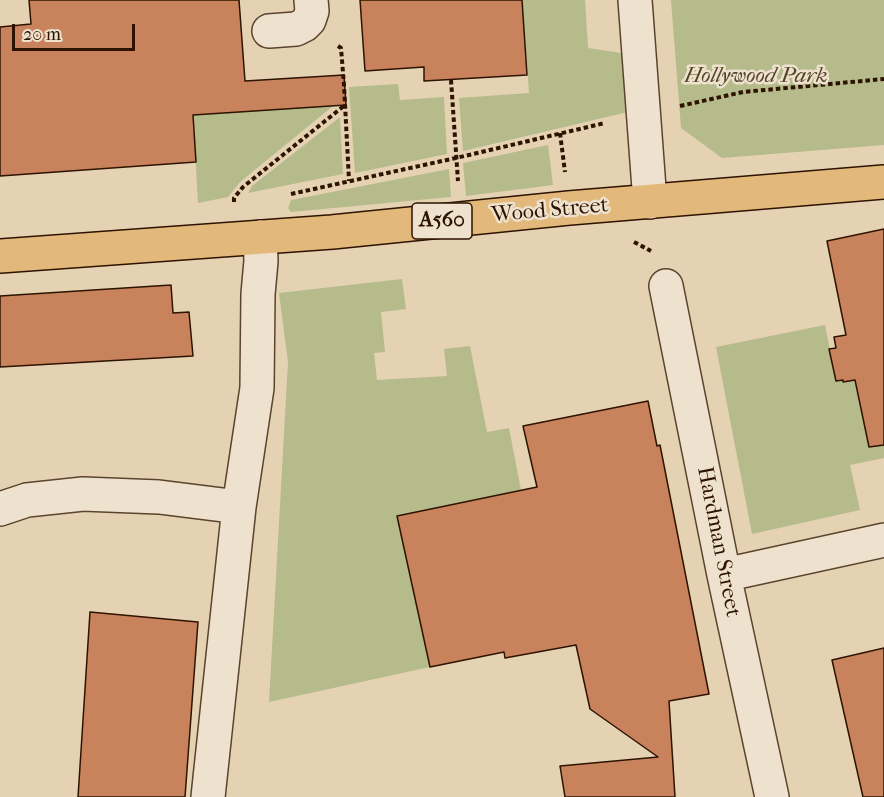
<!DOCTYPE html>
<html>
<head>
<meta charset="utf-8">
<style>
	body { margin:0 }
	#map { position:relative; width:884px; height:797px; overflow:hidden; background:#e5d2b3; font-family:"IM FELL French Canon",serif }
	canvas { display:block }
	.scale { position:absolute; left:12px; top:24px; width:123px; height:27px; box-sizing:border-box; border:3px solid #2d1300; border-top:0; padding-left:8px; font-size:18px; line-height:21px; white-space:nowrap; color:#2d1300; -webkit-text-stroke:4px #eee2ce; paint-order:stroke }
</style>
</head>
<body>
<div id="map">
<canvas width="884" height="797"></canvas>
<div class="scale">20 m</div>
</div>
<script>
const ctx = document.querySelector('canvas').getContext('2d');
ctx.lineJoin = 'round';
function fillPath(path, color) {
  ctx.fillStyle = color;
  ctx.fill(path, 'evenodd');
}
function toPath(rows) {
  const path = new Path2D();
  for (const r of rows) {
    path.moveTo(r[0], r[1]);
    for (let i = 2; i < r.length; i += 2) path.lineTo(r[i], r[i + 1]);
  }
  return path;
}
function stroke(path, color, width, dash) {
  ctx.strokeStyle = color;
  ctx.lineWidth = width;
  ctx.lineCap = dash ? 'butt' : 'round';
  ctx.setLineDash(dash || []);
  ctx.stroke(path);
}
function drawText(font, color, halo, rows, align = 'center') {
  ctx.font = font + ' "IM FELL French Canon",serif';
  ctx.lineWidth = 5;
  ctx.setLineDash([]);
  ctx.textBaseline = 'middle';
  ctx.strokeStyle = halo;
  ctx.fillStyle = color;
  for (const [text, x, y, turn = 0] of rows) {
    ctx.save();
    ctx.translate(x, y);
    ctx.rotate((+turn || 0) * Math.PI / 180);
    ctx.textAlign = isNaN(turn) ? turn : align;
    if (halo) ctx.strokeText(text, 0, 0);
    ctx.fillText(text, 0, 0);
    ctx.restore();
  }
}
fillPath(toPath([
	[522,0,585,0,588,48,628,54,632,111,463,151,459,98,529,93],
	[671,0,884,0,884,145,722,158,681,128],
	[398,84,400,100,444,97,447,154,355,173,349,87],
	[333,106,240,182,228,197,198,203,193,114],
	[340,117,343,174,248,193,252,186],
	[548,145,553,185,466,196,463,163],
	[449,169,451,197,291,212,288,208,291,200],
	[402,279,406,309,381,312,385,352,374,353,377,380,447,376,444,349,470,346,487,432,509,428,521,490,398,516,430,667,269,702,288,362,279,293],
	[825,325,836,381,843,380,844,382,855,380,884,410,884,458,850,465,860,510,752,534,716,347]
]), '#b6bb8c');
const building = toPath([
	[29,0,239,0,245,81,344,75,346,105,193,115,196,162,0,176,0,27,31,24,29,0],
	[360,0,522,0,527,75,424,81,424,67,365,71,360,0],
	[884,229,884,445,869,447,855,380,843,382,843,380,836,381,829,349,836,348,834,337,846,335,827,241,884,229],
	[171,285,173,313,189,312,193,356,0,367,0,296,171,285],
	[648,401,657,446,660,445,709,694,669,701,675,797,565,797,560,766,658,757,590,709,576,645,505,658,504,652,430,667,397,516,537,487,523,426,648,401],
	[90,612,198,622,185,797,78,797,90,612],
	[884,648,884,797,863,797,832,660,884,648]
]);
fillPath(building, '#c8825c');
stroke(building, '#2d1300', 1.5);
const minor = toPath([
	[635,0,650,202],
	[269,31,296,29,304,25,309,20,312,11,311,0],
	[666,286,724,575,772,797],
	[0,509,27,500,83,494,159,497,239,507],
	[724,575,884,540],
	[208,797,239,507,257,388,258,294,261,261,260,237]
]);
const major = toPath([
	[0,256,332,232,569,208,884,182]
]);
stroke(minor, '#5b432d', 36);
stroke(major, '#2d1300', 36);
stroke(toPath([
	[338,46,341,48,344,85,349,181],
	[451,80,458,181],
	[680,106,743,92,884,79],
	[560,133,565,172],
	[291,194,456,158,605,123],
	[234,202,234,198,243,187,345,105],
	[634,242,651,251]
]), '#2d1300', 4, [4.5, 3]);
stroke(minor, '#eee2ce', 33);
stroke(major, '#e2b97a', 33);
for (const [x, y, w] of [
	[442,221,60]
]) {
  const box = new Path2D();
  box.roundRect(x - w / 2, y - 18, w, 36, 4.5);
  ctx.fillStyle = '#eee2ce';
  ctx.fill(box);
  stroke(box, '#2d1300', 1.5);
}
drawText('bold 21px', '#2d1300', null, [
	["A560",442,221]
]);
drawText('italic 22px', '#56452a', '#eee2ce', [
	["Hollywood Park",756,77]
]);
drawText('22px', '#2d1300', '#eee2ce', [
	["Wood Street",550,211,-5],
	["Hardman Street",718,542,79]
]);
</script>
</body>
</html>
